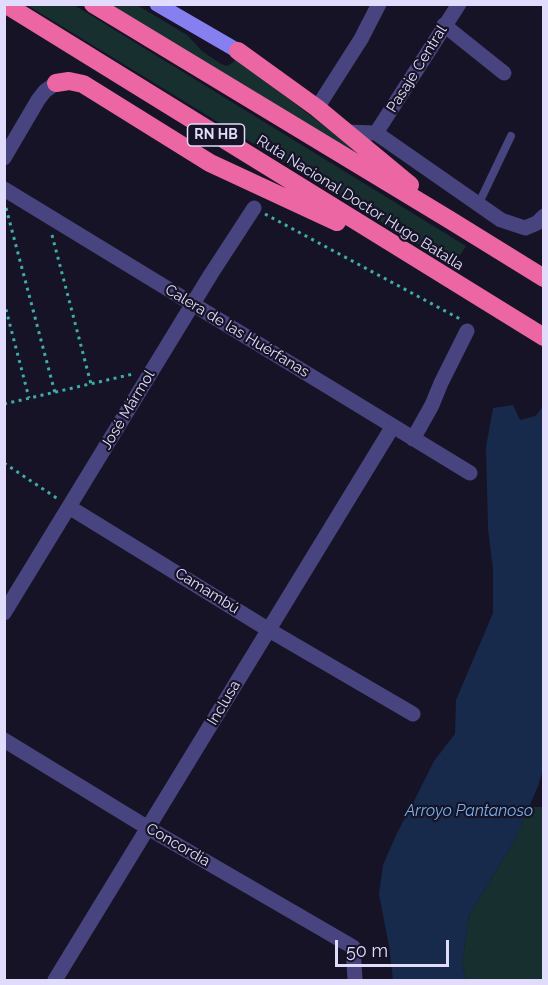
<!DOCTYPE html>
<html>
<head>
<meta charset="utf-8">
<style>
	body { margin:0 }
	#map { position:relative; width:548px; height:985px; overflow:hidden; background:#171326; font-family:Raleway,sans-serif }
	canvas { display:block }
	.frame { position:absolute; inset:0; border:6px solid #e1dcfb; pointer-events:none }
	.scale { position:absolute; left:335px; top:940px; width:114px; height:27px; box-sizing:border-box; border:3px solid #e1dcfb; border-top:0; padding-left:8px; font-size:18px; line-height:21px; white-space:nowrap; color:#e1dcfb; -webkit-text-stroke:4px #171326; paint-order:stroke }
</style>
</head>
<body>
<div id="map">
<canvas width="548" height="985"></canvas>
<div class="frame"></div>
<div class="scale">50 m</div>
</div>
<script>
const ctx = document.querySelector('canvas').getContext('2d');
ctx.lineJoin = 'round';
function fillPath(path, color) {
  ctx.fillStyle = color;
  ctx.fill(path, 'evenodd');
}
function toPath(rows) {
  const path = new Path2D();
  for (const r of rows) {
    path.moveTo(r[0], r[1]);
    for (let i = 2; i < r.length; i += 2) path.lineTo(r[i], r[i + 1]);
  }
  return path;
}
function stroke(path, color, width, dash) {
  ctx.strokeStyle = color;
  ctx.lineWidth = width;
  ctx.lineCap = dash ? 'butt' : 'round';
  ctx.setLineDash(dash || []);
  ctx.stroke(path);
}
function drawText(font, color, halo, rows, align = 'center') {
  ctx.font = font + ' Raleway,sans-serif';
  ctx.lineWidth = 4.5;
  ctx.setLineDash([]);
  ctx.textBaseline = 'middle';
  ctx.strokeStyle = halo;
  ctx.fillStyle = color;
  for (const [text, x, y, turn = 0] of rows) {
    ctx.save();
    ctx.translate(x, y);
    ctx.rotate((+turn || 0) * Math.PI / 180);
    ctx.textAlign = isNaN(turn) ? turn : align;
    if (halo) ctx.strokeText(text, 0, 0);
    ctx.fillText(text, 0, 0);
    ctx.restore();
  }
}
fillPath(toPath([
	[27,5,74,5,466,246,453,266],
	[111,5,137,5,187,35,202,51,221,64,227,66,231,64,236,59,344,141,367,160],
	[529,807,543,807,543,980,466,980,462,963,469,915,516,838]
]), '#172f2f');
fillPath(toPath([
	[513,405,520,420,536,416,543,406,543,769,538,786,516,838,469,915,462,963,466,980,393,980,389,946,379,894,383,865,397,833,414,801,434,761,455,734,456,700,493,613,493,569,488,529,486,447,493,408]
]), '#172a4b');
stroke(toPath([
	[6,208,55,393],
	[265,214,460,319],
	[52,235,91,384],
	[4,302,29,398],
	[4,404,133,374],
	[4,463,58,499]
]), '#3faca8', 3, [3, 4.5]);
stroke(toPath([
	[478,205,511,136]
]), '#48447f', 8);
stroke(toPath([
	[444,25,504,73],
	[317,108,361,39,379,4],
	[346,132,376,133,501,220,525,228,537,223,544,216],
	[376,133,459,4],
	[4,158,38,100,45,91,56,83],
	[4,189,470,473],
	[413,439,432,405,441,383,467,331],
	[69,507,269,630,413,714],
	[4,613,211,274,254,208],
	[4,740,148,828,353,947,355,980],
	[55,980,393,426]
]), '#48447f', 15);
stroke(toPath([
	[157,4,238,51]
]), '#857fef', 15);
stroke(toPath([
	[5,4,544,337],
	[93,4,450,220,544,278],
	[238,51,317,108,410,185],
	[56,83,69,81,83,84,210,163,337,222]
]), '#ec66a3', 18);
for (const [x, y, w] of [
	[216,135,57]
]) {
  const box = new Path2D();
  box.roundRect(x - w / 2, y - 11, w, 22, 4.5);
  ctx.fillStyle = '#171326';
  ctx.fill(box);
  stroke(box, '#e1dcfb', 1.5);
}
drawText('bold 14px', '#e1dcfb', null, [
	["RN HB",216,135]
]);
drawText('15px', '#e1dcfb', '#171326', [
	["Pasaje Central",417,69,-58],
	["Ruta Nacional Doctor Hugo Batalla",360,203,32],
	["Calera de las Huérfanas",237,331,31],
	["José Mármol",128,410,-59],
	["Camambú",207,591,32],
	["Inclusa",224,703,-59],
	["Concordia",178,845,30]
]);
drawText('italic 16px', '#77b4ee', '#171326', [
	["Arroyo Pantanoso",469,811]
]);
</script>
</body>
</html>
